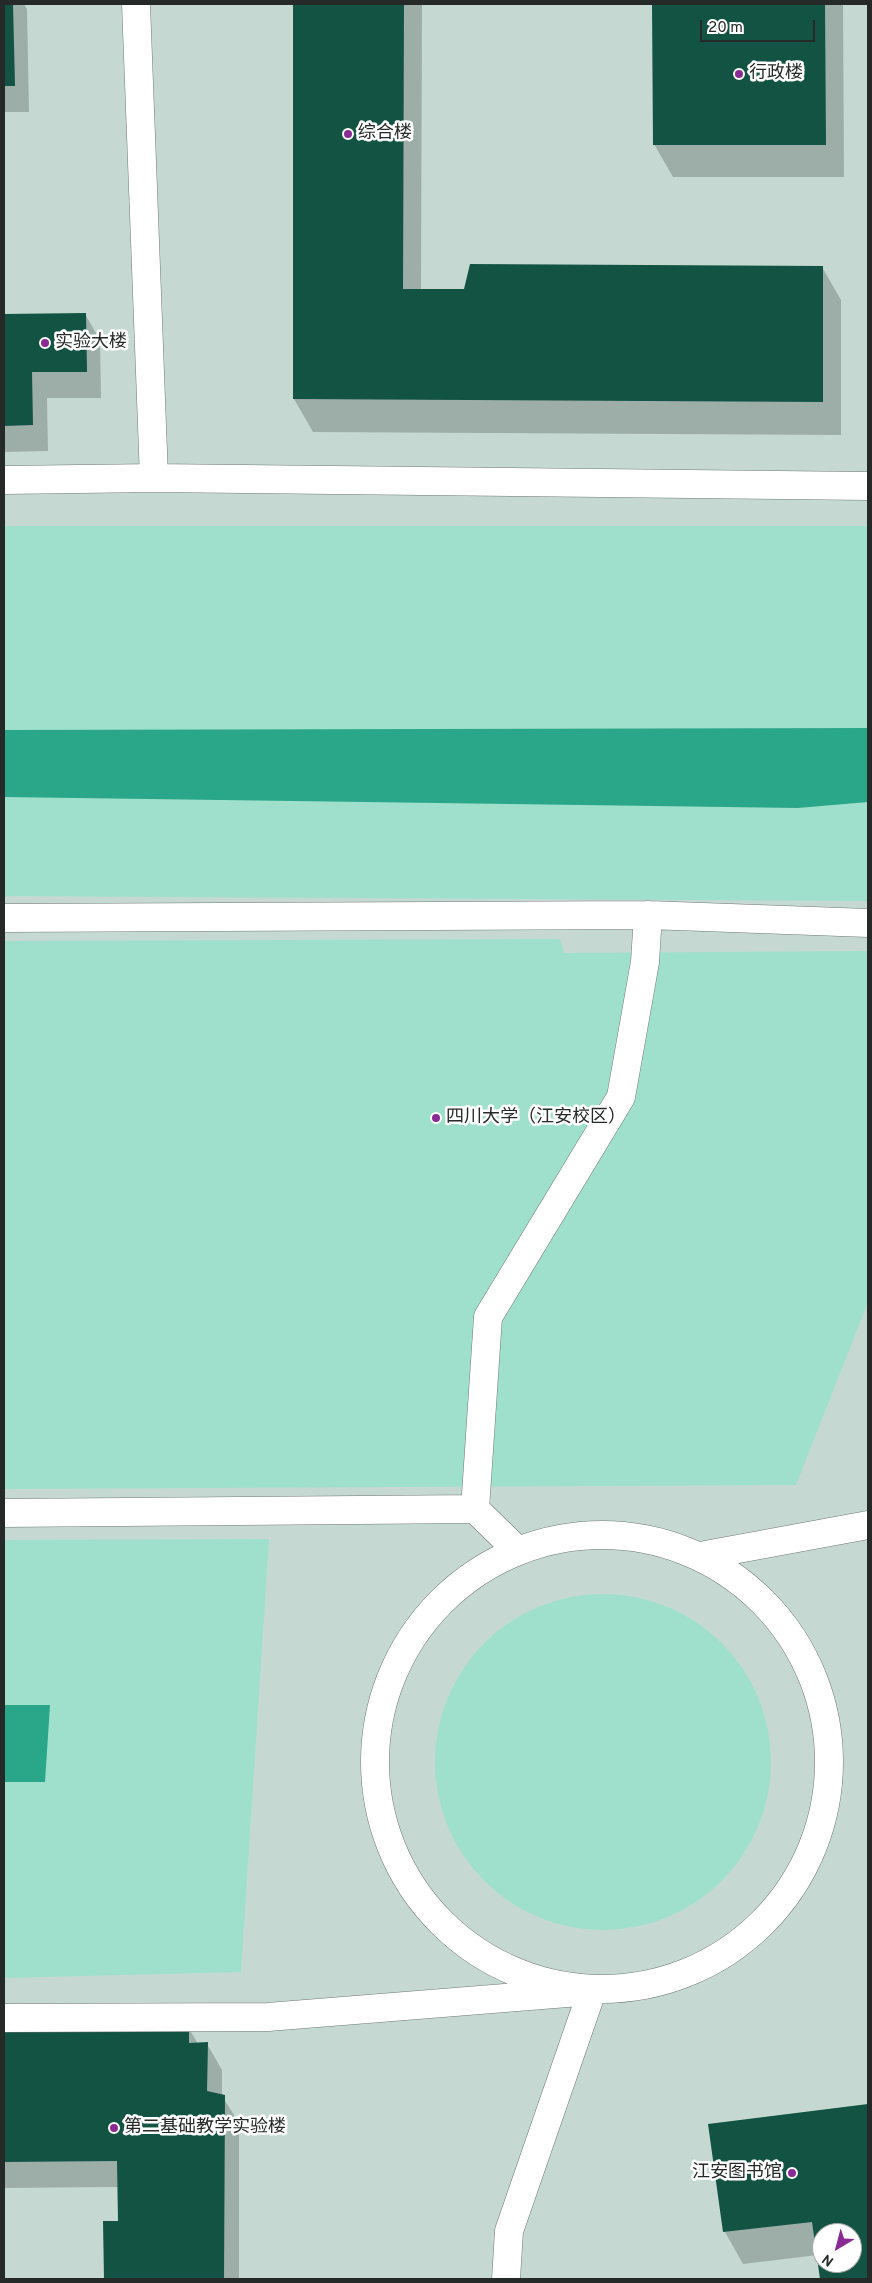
<!DOCTYPE html>
<html>
<head>
<meta charset="utf-8">
<style>
	body { margin:0 }
	#map { position:relative; width:872px; height:2283px; overflow:hidden; background:#d7e3df; font-family:Overpass,sans-serif }
	canvas { display:block }
	.frame { position:absolute; inset:0; border:5px solid #252a28; pointer-events:none }
	.north { position:absolute; left:812px; top:2223px; width:50px; height:50px; box-sizing:border-box; background:#fff; border:1px solid #a8aaa9; border-radius:50%; rotate:217deg; font-size:14px; font-weight:700; line-height:20px; text-align:center; color:#252a28 }
	.north::after { content:''; display:block; margin:auto; width:18px; height:22px; background:#8a2b95; clip-path:polygon(50% 0,100% 100%,50% 72%,0 100%) }
	.scale { position:absolute; left:700px; top:20px; width:115px; height:22px; box-sizing:border-box; border:2px solid #252a28; border-top:0; padding-left:6px; font-size:15px; line-height:18px; white-space:nowrap; color:#252a28; -webkit-text-stroke:4px #fff; paint-order:stroke }
</style>
</head>
<body>
<div id="map">
<canvas width="872" height="2283"></canvas>
<div class="frame"></div>
<div class="north">N</div>
<div class="scale">20 m</div>
</div>
<script>
const ctx = document.querySelector('canvas').getContext('2d');
ctx.lineJoin = 'round';
function fillPath(path, color) {
  ctx.fillStyle = color;
  ctx.fill(path, 'evenodd');
}
function toPath(rows) {
  const path = new Path2D();
  for (const r of rows) {
    if (r.length === 3) {
      path.moveTo(r[0] + r[2], r[1]);
      path.arc(r[0], r[1], r[2], 0, 2 * Math.PI);
      continue;
    }
    path.moveTo(r[0], r[1]);
    for (let i = 2; i < r.length; i += 2) path.lineTo(r[i], r[i + 1]);
  }
  return path;
}
function stroke(path, color, width, dash) {
  ctx.strokeStyle = color;
  ctx.lineWidth = width;
  ctx.lineCap = dash ? 'butt' : 'round';
  ctx.setLineDash(dash || []);
  ctx.stroke(path);
}
function drawText(font, color, halo, rows, align = 'center') {
  ctx.font = font + ' Overpass,"Noto Sans SC",sans-serif';
  ctx.lineWidth = 5;
  ctx.setLineDash([]);
  ctx.textBaseline = 'middle';
  ctx.strokeStyle = halo;
  ctx.fillStyle = color;
  for (const [text, x, y, turn = 0] of rows) {
    ctx.save();
    ctx.translate(x, y);
    ctx.rotate((+turn || 0) * Math.PI / 180);
    ctx.textAlign = isNaN(turn) ? turn : align;
    if (halo) ctx.strokeText(text, 0, 0);
    ctx.fillText(text, 0, 0);
    ctx.restore();
  }
}
fillPath(toPath([
	[4,4,868,4,868,2279,4,2279],
	[822,2233,852,2233,852,2263,822,2263]
]), '#c5d9d2');
fillPath(toPath([
	[4,526,868,526,868,901,4,896],
	[560,939,564,953,868,951,868,1302,796,1485,4,1489,4,941],
	[269,1539,241,1972,4,1978,4,1540],
	[603,1762,168]
]), '#9fe0cc');
fillPath(toPath([
	[868,728,868,802,798,808,4,797,4,730],
	[4,1705,50,1705,45,1782,4,1782]
]), '#2aa689');
fillPath(toPath([
	[4,4,24,4,27,9,29,112,4,112],
	[294,4,422,4,421,290,465,290,822,267,841,300,841,435,313,432,294,399],
	[654,4,843,4,844,177,673,177,654,144],
	[85,314,100,340,101,398,47,398,48,451,4,452,4,315],
	[188,2027,198,2044,207,2044,222,2070,222,2096,239,2123,239,2279,105,2279,104,2222,119,2222,119,2187,4,2188,4,2028],
	[868,2105,868,2279,821,2279,818,2255,743,2264,725,2232,709,2125],
	[822,2233,852,2233,852,2263,822,2263]
]), '#0003');
fillPath(toPath([
	[4,4,13,4,15,86,4,86],
	[293,4,404,4,403,289,464,289,470,264,823,266,823,402,293,399],
	[652,4,825,4,826,145,653,145],
	[86,313,87,372,32,372,33,425,4,426,4,314],
	[189,2026,189,2043,208,2042,207,2091,225,2095,224,2279,104,2279,103,2221,118,2221,117,2161,4,2162,4,2027],
	[868,2104,868,2279,820,2279,812,2222,723,2232,708,2124],
	[822,2233,852,2233,852,2263,822,2263]
]), '#125343');
const street = toPath([
	[136,4,154,478],
	[4,480,154,478,868,486],
	[4,918,648,915,868,923],
	[475,1509,488,1317,621,1097,645,962,648,915],
	[4,1513,475,1509,517,1550],
	[602,1762,227],
	[700,1556,868,1525],
	[4,2018,268,2017,592,1991,509,2231,506,2279]
]);
stroke(street, '#6f7976', 29);
stroke(street, '#fff', 28);
for (const [x, y, r, color] of [
	[739,74,5,"#8a2b95"],
	[348,134,5,"#8a2b95"],
	[45,343,5,"#8a2b95"],
	[436,1118,5,"#8a2b95"],
	[114,2128,5,"#8a2b95"],
	[792,2173,5,"#8a2b95"]
]) {
  const dot = new Path2D();
  dot.arc(x, y, r, 0, 2 * Math.PI);
  ctx.fillStyle = color;
  ctx.fill(dot);
  stroke(dot, '#fff', 2);
}
drawText('18px', '#252a28', '#fff', [
	["行政楼",749,74],
	["综合楼",358,134],
	["实验大楼",55,343],
	["四川大学（江安校区）",446,1118],
	["第二基础教学实验楼",124,2128],
	["江安图书馆",782,2173,"right"]
], 'left');
</script>
</body>
</html>
